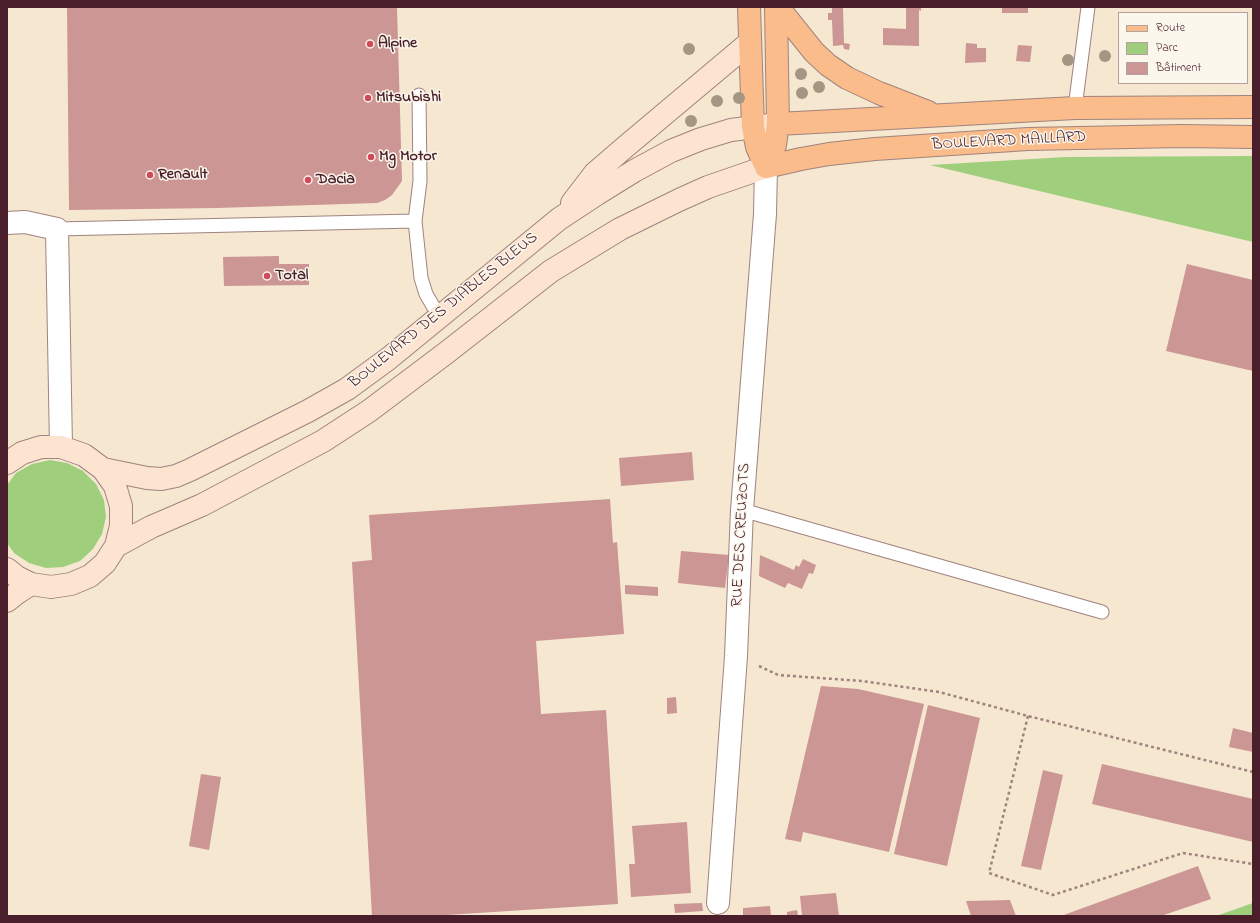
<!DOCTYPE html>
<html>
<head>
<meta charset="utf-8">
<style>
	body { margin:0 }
	#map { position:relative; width:1260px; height:923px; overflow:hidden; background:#f5e7d0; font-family:"Indie Flower",sans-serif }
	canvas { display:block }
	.frame { position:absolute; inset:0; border:8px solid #4a1f2b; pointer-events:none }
	.legend { position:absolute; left:1118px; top:12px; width:130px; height:72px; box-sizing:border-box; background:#fbf7ec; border:1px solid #b4a19f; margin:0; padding:5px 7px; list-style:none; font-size:12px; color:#4a1f2b }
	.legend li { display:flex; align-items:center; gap:8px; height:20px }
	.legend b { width:20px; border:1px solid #b4a19f }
</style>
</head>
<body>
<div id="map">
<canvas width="1260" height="923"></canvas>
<div class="frame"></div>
<ul class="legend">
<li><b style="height:5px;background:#fabc8b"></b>Route</li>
<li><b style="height:11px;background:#9fcf7d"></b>Parc</li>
<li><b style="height:11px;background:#cb9694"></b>Bâtiment</li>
</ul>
</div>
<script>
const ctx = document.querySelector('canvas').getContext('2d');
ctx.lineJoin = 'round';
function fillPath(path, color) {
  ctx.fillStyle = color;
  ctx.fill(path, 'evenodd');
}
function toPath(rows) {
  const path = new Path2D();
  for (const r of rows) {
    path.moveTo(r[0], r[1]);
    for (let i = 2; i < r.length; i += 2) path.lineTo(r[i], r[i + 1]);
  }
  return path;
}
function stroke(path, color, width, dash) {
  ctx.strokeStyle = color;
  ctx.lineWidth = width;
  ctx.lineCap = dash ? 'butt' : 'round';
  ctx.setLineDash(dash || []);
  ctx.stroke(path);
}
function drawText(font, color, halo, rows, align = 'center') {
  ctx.font = font + ' "Indie Flower",sans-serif';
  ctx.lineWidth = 3;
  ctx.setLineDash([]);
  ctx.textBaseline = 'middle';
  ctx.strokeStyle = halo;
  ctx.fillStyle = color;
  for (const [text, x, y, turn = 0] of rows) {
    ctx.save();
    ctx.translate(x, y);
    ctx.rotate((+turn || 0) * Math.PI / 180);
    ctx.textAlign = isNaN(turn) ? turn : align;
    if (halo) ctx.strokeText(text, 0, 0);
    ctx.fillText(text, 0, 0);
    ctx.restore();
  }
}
fillPath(toPath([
	[1253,156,1253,242,930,165,1066,157],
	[50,460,67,463,83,471,96,484,104,500,106,517,102,534,93,549,80,561,63,567,46,568,29,563,14,553,7,543,7,485,16,473,32,464],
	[1253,903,1253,916,1216,916]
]), '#9fcf7d');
fillPath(toPath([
	[67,7,397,7,402,181,392,195,385,200,377,203,217,208,69,210],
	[832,7,843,7,844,43,850,44,849,50,844,49,843,45,833,46,832,20,828,20,828,13,832,13],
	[906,7,921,7,921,11,919,10,919,46,883,45,883,28,906,29],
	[1002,7,1028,7,1028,13,1002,13],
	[966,43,977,44,977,48,986,48,986,62,965,63],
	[1018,45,1032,46,1030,62,1016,61],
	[279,256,279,264,309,264,309,285,224,286,223,257],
	[1187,264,1253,280,1253,371,1166,351],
	[692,452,694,480,621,486,619,458],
	[610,499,613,543,617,542,624,634,536,641,541,714,606,710,618,904,431,916,372,916,352,562,372,560,369,515],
	[681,551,729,555,725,588,678,583],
	[760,555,794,570,796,565,799,567,803,559,816,565,813,574,809,573,802,589,788,583,785,588,759,576],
	[625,585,658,587,658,596,625,594],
	[821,686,858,689,924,704,889,852,803,832,801,842,785,839],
	[676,697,677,713,667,714,667,698],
	[928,705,980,718,947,866,894,854],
	[1233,728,1253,733,1253,752,1229,747],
	[1102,764,1253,799,1253,842,1092,804],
	[1043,770,1063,775,1041,870,1021,866],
	[201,774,221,777,209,850,189,846],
	[687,822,691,893,631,897,629,864,635,864,632,826],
	[1198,866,1211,899,1161,916,1061,916],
	[836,893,839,916,802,916,800,896],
	[1010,900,1016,916,971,916,966,901],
	[702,903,703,911,675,913,674,904],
	[770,906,771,916,743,916,743,908],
	[797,910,798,916,787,916,787,912]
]), '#cb9694');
const service = toPath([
	[1075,108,1088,7],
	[415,221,421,278,426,294,433,306,441,316],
	[57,229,415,221,420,181,419,95],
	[742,510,1102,612]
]);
const minor = toPath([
	[7,223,25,222,57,229,61,447],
	[718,903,736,656,742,510,765,214,766,167]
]);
const secondary = toPath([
	[572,203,595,173,624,148,749,43],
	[7,463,22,453,41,447,61,447,84,455,103,469,115,486,121,506,121,526,116,546,105,563,90,576,71,584,51,587,31,584,17,577,7,569],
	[103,469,147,478,161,479,176,476,190,470,308,411,347,389,388,359,559,219,597,194,634,171,671,151,701,139,731,130,778,124],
	[116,546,151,527,202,505,323,441,369,411,446,353,551,271,620,229,679,200,708,187,766,167],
	[7,601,17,593,31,584]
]);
const primary = toPath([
	[749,7,753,127,757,147,766,167],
	[778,7,814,52,828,65,847,78,879,93,928,112],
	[778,124,1075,108,1253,107],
	[766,167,801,159,829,154,875,149,1028,139,1182,136,1253,137],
	[766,167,775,145,778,124,776,7]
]);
stroke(service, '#a0837e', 15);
stroke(minor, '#a0837e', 24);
stroke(secondary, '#a0837e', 24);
stroke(primary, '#a0837e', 24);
stroke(toPath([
	[759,666,778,675,862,681,939,692,1028,716,1253,772],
	[1028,716,989,873,1053,895,1183,853,1253,864]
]), '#a0837e', 2.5, [3, 3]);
stroke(service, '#fff', 13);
stroke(minor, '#fff', 22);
stroke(secondary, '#fde4d1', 22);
stroke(primary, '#fabc8b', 22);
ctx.fillStyle = '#a59683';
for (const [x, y] of [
	[689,49],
	[1105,56],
	[1068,60],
	[801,74],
	[819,87],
	[802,93],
	[739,98],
	[717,101],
	[691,121]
]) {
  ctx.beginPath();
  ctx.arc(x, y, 6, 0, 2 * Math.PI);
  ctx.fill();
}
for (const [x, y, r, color] of [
	[370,44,4,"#d1495b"],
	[368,98,4,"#d1495b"],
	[371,157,4,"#d1495b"],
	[150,175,4,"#d1495b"],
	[308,180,4,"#d1495b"],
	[267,276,4,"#d1495b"]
]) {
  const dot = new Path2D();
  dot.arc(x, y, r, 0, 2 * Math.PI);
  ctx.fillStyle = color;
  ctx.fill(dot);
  stroke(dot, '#fbf7ec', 1.5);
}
drawText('bold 16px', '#4a1f2b', '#fbf7ec', [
	["Alpine",378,44],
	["Mitsubishi",376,98],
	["Mg Motor",379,157],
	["Renault",158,175],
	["Dacia",316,180],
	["Total",275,276]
], 'left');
drawText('16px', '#4a1f2b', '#fbf7ec', [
	["BOULEVARD MAILLARD",1009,142,-3],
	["BOULEVARD DES DIABLES BLEUS",444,311,-39],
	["RUE DES CREUZOTS",742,535,-87]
]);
</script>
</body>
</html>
